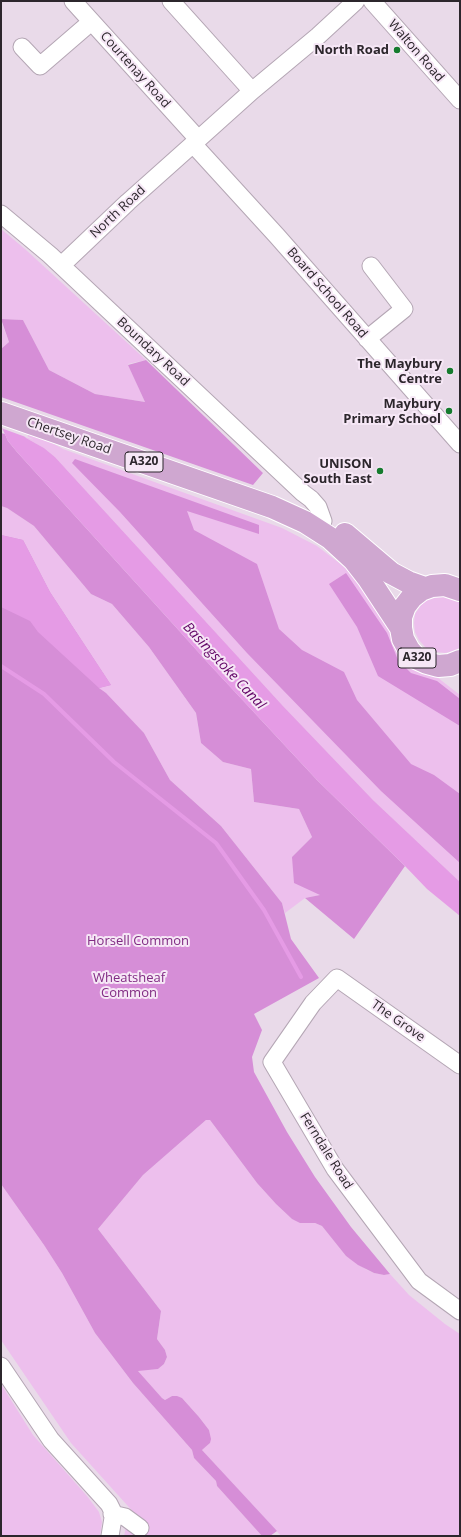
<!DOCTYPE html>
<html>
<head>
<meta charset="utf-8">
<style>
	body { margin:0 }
	#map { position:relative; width:461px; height:1537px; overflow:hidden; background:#e9dae9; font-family:"Open Sans",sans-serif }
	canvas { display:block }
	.frame { position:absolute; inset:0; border:2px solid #2c262c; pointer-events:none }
</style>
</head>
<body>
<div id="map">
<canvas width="461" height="1537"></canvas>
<div class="frame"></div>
</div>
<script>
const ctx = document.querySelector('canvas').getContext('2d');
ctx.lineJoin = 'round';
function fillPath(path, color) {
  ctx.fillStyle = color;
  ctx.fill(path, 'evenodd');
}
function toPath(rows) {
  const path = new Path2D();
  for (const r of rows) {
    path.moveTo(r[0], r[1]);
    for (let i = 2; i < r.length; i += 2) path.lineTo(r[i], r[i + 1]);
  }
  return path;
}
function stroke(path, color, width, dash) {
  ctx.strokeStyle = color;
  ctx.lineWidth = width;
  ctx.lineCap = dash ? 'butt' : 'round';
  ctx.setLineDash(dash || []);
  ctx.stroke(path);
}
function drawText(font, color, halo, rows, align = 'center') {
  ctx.font = font + ' "Open Sans",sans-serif';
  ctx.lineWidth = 4;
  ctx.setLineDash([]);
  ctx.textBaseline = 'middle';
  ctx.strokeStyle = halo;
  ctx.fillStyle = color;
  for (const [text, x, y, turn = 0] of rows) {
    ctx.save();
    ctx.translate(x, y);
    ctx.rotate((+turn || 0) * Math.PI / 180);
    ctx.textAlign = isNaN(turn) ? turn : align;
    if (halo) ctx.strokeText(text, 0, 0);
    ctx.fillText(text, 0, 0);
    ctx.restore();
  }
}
fillPath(toPath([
	[1,229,25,249,146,360,128,364,145,402,95,394,49,370,23,320,1,319],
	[1,321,9,342,1,349],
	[31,431,63,449,282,528,317,546,347,569,355,577,391,634,393,643,460,695,460,882,373,800,283,706,55,457,44,448,26,438],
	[1,506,7,508,34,526,91,594,112,604,149,647,196,713,201,743,223,762,251,769,254,802,299,809,312,837,292,857,321,895,305,898,285,913,282,903,221,826,170,780,144,733,99,688,111,685,50,592,23,540,1,535],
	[441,595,460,600,460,647,455,651,445,653,436,652,426,648,419,640,415,632,414,623,415,614,424,601,432,596],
	[206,1120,210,1120,257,1183,276,1204,292,1219,315,1223,322,1226,346,1256,367,1270,374,1273,384,1275,390,1274,409,1295,445,1324,460,1334,460,1536,281,1536,202,1450,210,1443,209,1430,199,1417,182,1398,172,1396,165,1400,162,1398,137,1370,158,1369,164,1364,167,1357,165,1350,157,1339,161,1311,98,1229,143,1175],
	[1,1184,44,1245,62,1273,95,1333,133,1383,192,1450,194,1458,216,1481,217,1486,262,1536,124,1536,127,1523,136,1515,71,1443,1,1340],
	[1,1384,33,1435,87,1496,99,1512,102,1522,100,1536,1,1536]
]), '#edbfed');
fillPath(toPath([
	[1,319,23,320,49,370,95,394,145,402,128,365,146,360,263,473,253,485,1,397,1,349,9,342],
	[1,433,5,434,8,441,17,452,174,625,209,664,317,780,405,866,354,939,305,898,320,895,294,883,292,857,312,837,299,809,254,802,251,769,223,762,201,743,196,713,149,647,112,604,91,594,34,526,7,508,1,506],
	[75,459,259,525,259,534,187,511,194,530,257,564,279,629,302,650,344,672,357,700,411,764,434,775,460,794,460,863,381,791,247,653,120,512,72,463],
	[1,535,23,540,50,592,111,685,99,688,106,693,144,733,170,780,221,826,282,903,291,939,319,978,254,1014,262,1030,252,1057,254,1072,287,1132,315,1177,351,1227,390,1274,384,1275,374,1273,358,1265,346,1256,322,1226,315,1223,300,1223,292,1219,276,1204,257,1183,210,1120,206,1120,143,1175,98,1229,161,1311,157,1339,165,1350,167,1357,164,1364,158,1369,138,1371,162,1398,165,1400,172,1396,177,1396,182,1398,199,1417,209,1430,211,1439,210,1443,202,1450,277,1531,270,1536,262,1536,217,1486,216,1481,194,1458,192,1450,133,1383,95,1333,62,1273,44,1245,1,1184],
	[346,573,387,633,398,660,411,673,437,681,460,699,460,726,378,676,357,627,329,584]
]), '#d68ed7');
fillPath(toPath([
	[1,426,22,433,26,438,44,448,55,457,283,706,373,800,460,882,460,916,427,889,405,866,317,780,209,664,174,625,17,452,8,441],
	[1,535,23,540,50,592,111,685,99,688,38,632,30,621,1,607]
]), '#e59be5');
fillPath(toPath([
	[1,408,27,436,34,440,1,428]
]), '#e9dae9');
stroke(toPath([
	[1,666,44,694,114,762,216,843,264,910,301,977]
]), '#e59be5', 4);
const street = toPath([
	[73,1,198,139],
	[171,1,252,91],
	[372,1,460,100],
	[22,47,40,66,91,22],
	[193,144,277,236,460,444],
	[1,214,50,255,303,493,311,499,318,507,323,521],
	[62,266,67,260,128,202,193,144,252,91,318,36,356,1],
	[367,339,404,309,371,266],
	[460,1065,337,978,313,1003,272,1062,335,1169,419,1281,460,1311],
	[1,1366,51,1440,109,1504,112,1510,113,1518,110,1536],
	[112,1514,125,1517,140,1528]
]);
const primary = toPath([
	[1,413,272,507,305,522,330,538,354,560,368,578,401,628],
	[345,534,391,573,408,582,425,588],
	[460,590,445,585,432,586,421,590,412,597,405,606,401,617,401,628,403,639,409,650,416,658,427,663,438,666,450,665,460,661]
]);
stroke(street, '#b4a6b4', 19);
stroke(primary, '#fff', 24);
stroke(street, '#fff', 17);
stroke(primary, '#cfa7d0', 22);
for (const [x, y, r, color] of [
	[397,50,4,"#157b2e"],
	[450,371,4,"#157b2e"],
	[449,411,4,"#157b2e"],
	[380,471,4,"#157b2e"]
]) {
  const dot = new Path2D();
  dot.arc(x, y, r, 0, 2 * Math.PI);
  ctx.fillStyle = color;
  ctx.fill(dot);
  stroke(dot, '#f6e7f6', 1.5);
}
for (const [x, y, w] of [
	[144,462,38],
	[417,658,38]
]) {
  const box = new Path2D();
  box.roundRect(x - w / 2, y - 10, w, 20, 3);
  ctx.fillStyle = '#f6e7f6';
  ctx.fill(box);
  stroke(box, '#2c262c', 1);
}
drawText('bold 12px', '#2c262c', null, [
	["A320",144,462],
	["A320",417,658]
]);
drawText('bold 13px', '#2c262c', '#f6e7f6', [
	["North Road",389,50],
	["The Maybury",442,364],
	["Centre",442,379],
	["Maybury",441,404],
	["Primary School",441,419],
	["UNISON",372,464],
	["South East",372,479]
], 'right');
drawText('13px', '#2c262c', '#f6e7f6', [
	["Walton Road",416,51,49],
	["Courtenay Road",135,70,48],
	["North Road",118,212,-43],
	["Board School Road",327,293,49],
	["Boundary Road",153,352,43],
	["Chertsey Road",69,436,19],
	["The Grove",398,1021,35],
	["Ferndale Road",326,1151,58]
]);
drawText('13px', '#812b83', '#f6e7f6', [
	["Horsell Common",138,941],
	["Wheatsheaf",129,978],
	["Common",129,993]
]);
drawText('italic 14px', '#620566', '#f6e7f6', [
	["Basingstoke Canal",224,666,47]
]);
</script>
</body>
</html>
